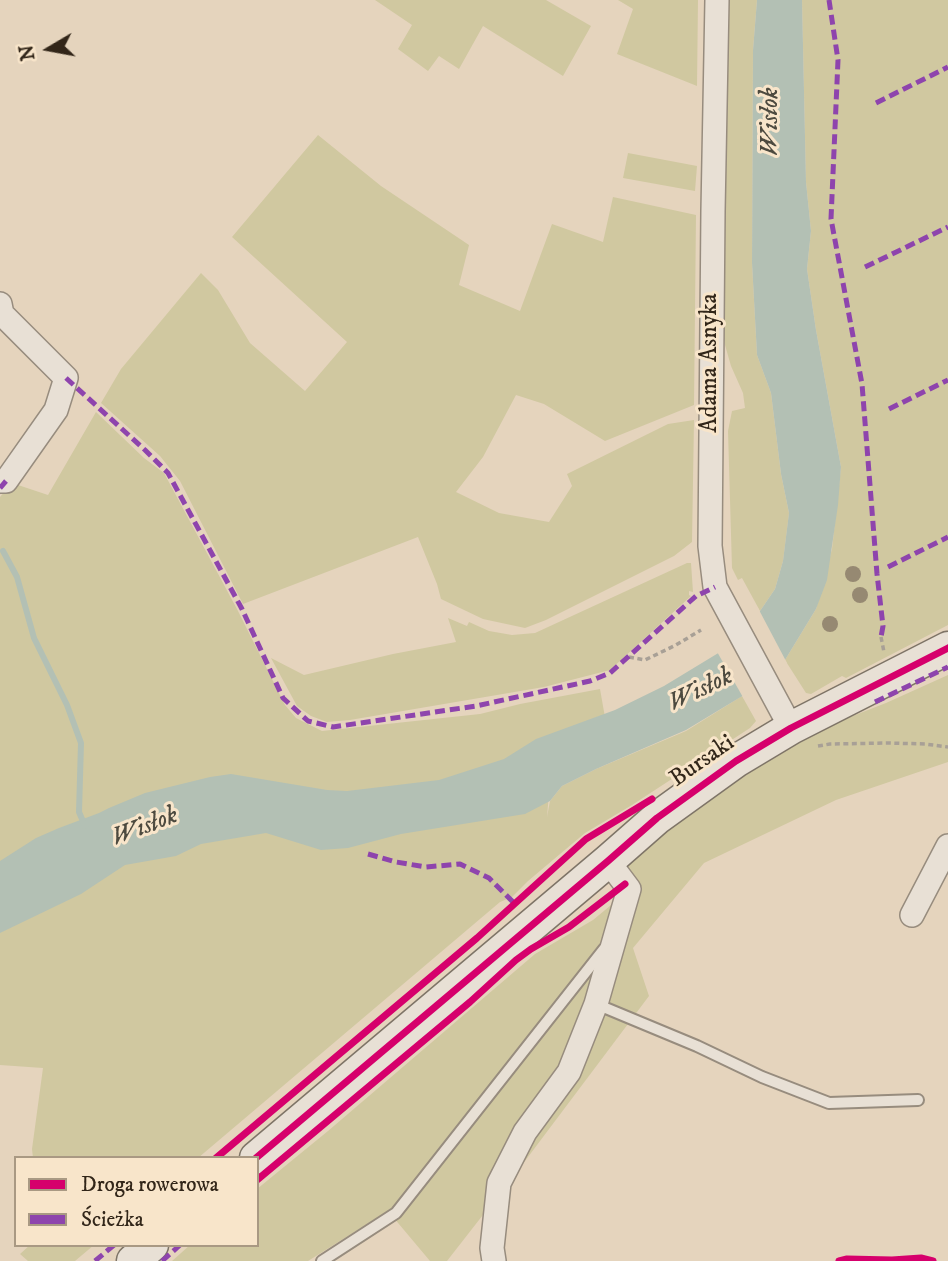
<!DOCTYPE html>
<html>
<head>
<meta charset="utf-8">
<style>
	body { margin:0 }
	#map { position:relative; width:948px; height:1261px; overflow:hidden; background:#e5d4bd; font-family:"IM FELL DW Pica",serif }
	canvas { display:block }
	.legend { position:absolute; left:14px; top:1156px; width:245px; height:91px; box-sizing:border-box; background:#f8e5ca; border:2px solid #a99983; margin:0; padding:9px 12px; list-style:none; font-size:21px; color:#322619 }
	.legend li { display:flex; align-items:center; gap:14px; height:35px }
	.legend b { width:35px; border:2px solid #a99983 }
	.north { position:absolute; left:14px; top:14px; width:70px; height:70px; -webkit-text-stroke:5px #f8e5ca; paint-order:stroke; rotate:260deg; font-size:19px; font-weight:700; line-height:28px; text-align:center; color:#322619 }
	.north::after { content:''; display:block; margin:auto; width:24px; height:32px; background:#322619; clip-path:polygon(50% 0,100% 100%,50% 72%,0 100%) }
</style>
</head>
<body>
<div id="map">
<canvas width="948" height="1261"></canvas>
<ul class="legend">
<li><b style="height:9px;background:#d6006c"></b>Droga rowerowa</li>
<li><b style="height:9px;background:#8e44ad"></b>Ścieżka</li>
</ul>
<div class="north">N</div>
</div>
<script>
const ctx = document.querySelector('canvas').getContext('2d');
ctx.lineJoin = 'round';
function fillPath(path, color) {
  ctx.fillStyle = color;
  ctx.fill(path, 'evenodd');
}
function toPath(rows) {
  const path = new Path2D();
  for (const r of rows) {
    path.moveTo(r[0], r[1]);
    for (let i = 2; i < r.length; i += 2) path.lineTo(r[i], r[i + 1]);
  }
  return path;
}
function stroke(path, color, width, dash) {
  ctx.strokeStyle = color;
  ctx.lineWidth = width;
  ctx.lineCap = dash ? 'butt' : 'round';
  ctx.setLineDash(dash || []);
  ctx.stroke(path);
}
function drawText(font, color, halo, rows, align = 'center') {
  ctx.font = font + ' "IM FELL DW Pica",serif';
  ctx.lineWidth = 6;
  ctx.setLineDash([]);
  ctx.textBaseline = 'middle';
  ctx.strokeStyle = halo;
  ctx.fillStyle = color;
  for (const [text, x, y, turn = 0] of rows) {
    ctx.save();
    ctx.translate(x, y);
    ctx.rotate((+turn || 0) * Math.PI / 180);
    ctx.textAlign = isNaN(turn) ? turn : align;
    if (halo) ctx.strokeText(text, 0, 0);
    ctx.fillText(text, 0, 0);
    ctx.restore();
  }
}
fillPath(toPath([
	[375,0,546,0,591,26,563,76,483,26,459,69,439,56,428,71,398,49,412,25],
	[618,0,698,0,697,86,617,54,633,9],
	[729,0,757,0,753,50,752,263,757,355,771,393,781,474,789,513,783,561,775,589,760,611,742,578,738,580,732,568,728,431,732,411,745,408,743,393,731,366,725,345,723,332],
	[802,0,948,0,948,625,846,678,842,676,811,694,806,693,785,660,816,609,832,549,841,467,816,330,807,269,811,231,806,182],
	[318,135,381,186,469,245,459,285,520,311,552,224,603,242,613,197,696,215,694,405,605,441,544,404,516,395,483,457,456,492,499,513,549,522,572,486,567,474,668,424,694,420,692,542,674,556,546,620,525,628,483,619,441,599,437,584,418,537,243,604,180,481,160,456,101,403,121,369,201,273,218,290,250,343,305,391,347,342,232,237],
	[628,153,697,166,695,191,623,178],
	[96,412,144,458,164,473,238,611,285,705,296,718,322,731,480,714,520,704,600,689,606,723,553,746,547,817,550,801,562,786,596,769,686,731,742,696,756,721,750,728,632,805,585,833,528,881,512,897,500,902,198,1158,33,1158,32,1149,43,1068,0,1065,0,497,12,483,48,495],
	[687,563,691,563,693,592,689,591,689,595,691,596,610,670,544,687,350,720,327,722,311,716,297,706,271,658,304,675,393,654,456,642,448,618,467,626,469,622,489,631,512,635,535,633],
	[948,675,948,762,836,800,704,863,633,948,649,996,525,1161,447,1261,430,1261,388,1211,308,1261,172,1261,190,1245,257,1245,257,1189,328,1131,535,954,593,920,622,896,608,861,801,736,886,703],
	[30,1245,94,1245,75,1261,28,1261,20,1254]
]), '#d0c8a0');
fillPath(toPath([
	[757,0,802,0,806,182,811,231,807,269,816,330,841,467,838,505,827,580,816,609,785,660,744,695,686,730,596,769,562,786,550,801,525,814,401,834,348,848,321,850,266,833,201,844,176,856,125,865,81,894,0,933,0,861,36,838,59,828,99,813,109,808,145,793,210,777,231,774,327,790,347,791,439,780,504,759,536,739,615,710,664,686,720,652,760,611,775,589,783,561,789,513,781,474,771,393,757,355,752,263,753,50]
]), '#b3c0b4');
fillPath(toPath([
	[758,608,787,663,744,699,716,650]
]), '#e5d4bd');
stroke(toPath([
	[3,551,17,577,34,638,67,705,81,743,79,812,85,826]
]), '#b3c0b4', 6);
const lane = toPath([
	[596,1004,697,1046,762,1077,829,1103,918,1100],
	[322,1261,396,1213,604,949]
]);
const street = toPath([
	[717,0,713,211,710,546,715,587,791,728],
	[0,304,2,314,66,378,56,410,6,481,0,481],
	[912,915,948,846],
	[494,1261,492,1248,499,1183,525,1132,569,1072,596,1004,616,934,629,889,608,861]
]);
const secondary = toPath([
	[256,1158,608,861,657,818,736,761,791,728,948,648],
	[133,1261,152,1245]
]);
stroke(lane, '#978c7e', 14);
stroke(street, '#978c7e', 26);
stroke(secondary, '#7e7467', 35);
stroke(toPath([
	[881,637,884,652],
	[629,657,645,660,676,645,701,630],
	[818,746,830,744,889,743,925,744,948,747]
]), '#a8a096', 3.5, [5, 3.5]);
stroke(lane, '#e8e0d5', 10);
stroke(street, '#e8e0d5', 23);
stroke(secondary, '#e8e0d5', 32);
stroke(toPath([
	[829,0,838,60,831,219,862,384,877,574,883,626,881,637],
	[876,103,948,67],
	[865,267,948,227],
	[66,378,145,450,168,473,242,609,283,698,308,721,333,727,476,706,590,681,610,673,696,596,715,587],
	[889,409,948,380],
	[0,488,6,481],
	[888,567,948,537],
	[875,702,948,667],
	[368,854,396,862,426,867,460,864,489,878,515,904],
	[95,1261,114,1245],
	[162,1261,180,1245]
]), '#8e44ad', 5, [10, 5]);
stroke(toPath([
	[216,1158,477,938,586,839,652,799],
	[256,1158,608,861,657,818,736,761,791,728,948,648],
	[257,1180,470,1002,516,960,531,949,569,927,625,884],
	[839,1261,847,1259,892,1260,921,1258,933,1261]
]), '#d6006c', 7);
ctx.fillStyle = '#968972';
for (const [x, y] of [
	[853,574],
	[860,595],
	[830,624]
]) {
  ctx.beginPath();
  ctx.arc(x, y, 8, 0, 2 * Math.PI);
  ctx.fill();
}
drawText('24px', '#322619', '#f8e5ca', [
	["Adama Asnyka",711,363,-90],
	["Bursaki",703,762,-35]
]);
drawText('italic 26px', '#4d4a3f', '#f8e5ca', [
	["Wisłok",772,122,-90],
	["Wisłok",701,691,-26],
	["Wisłok",145,828,-21]
]);
</script>
</body>
</html>
